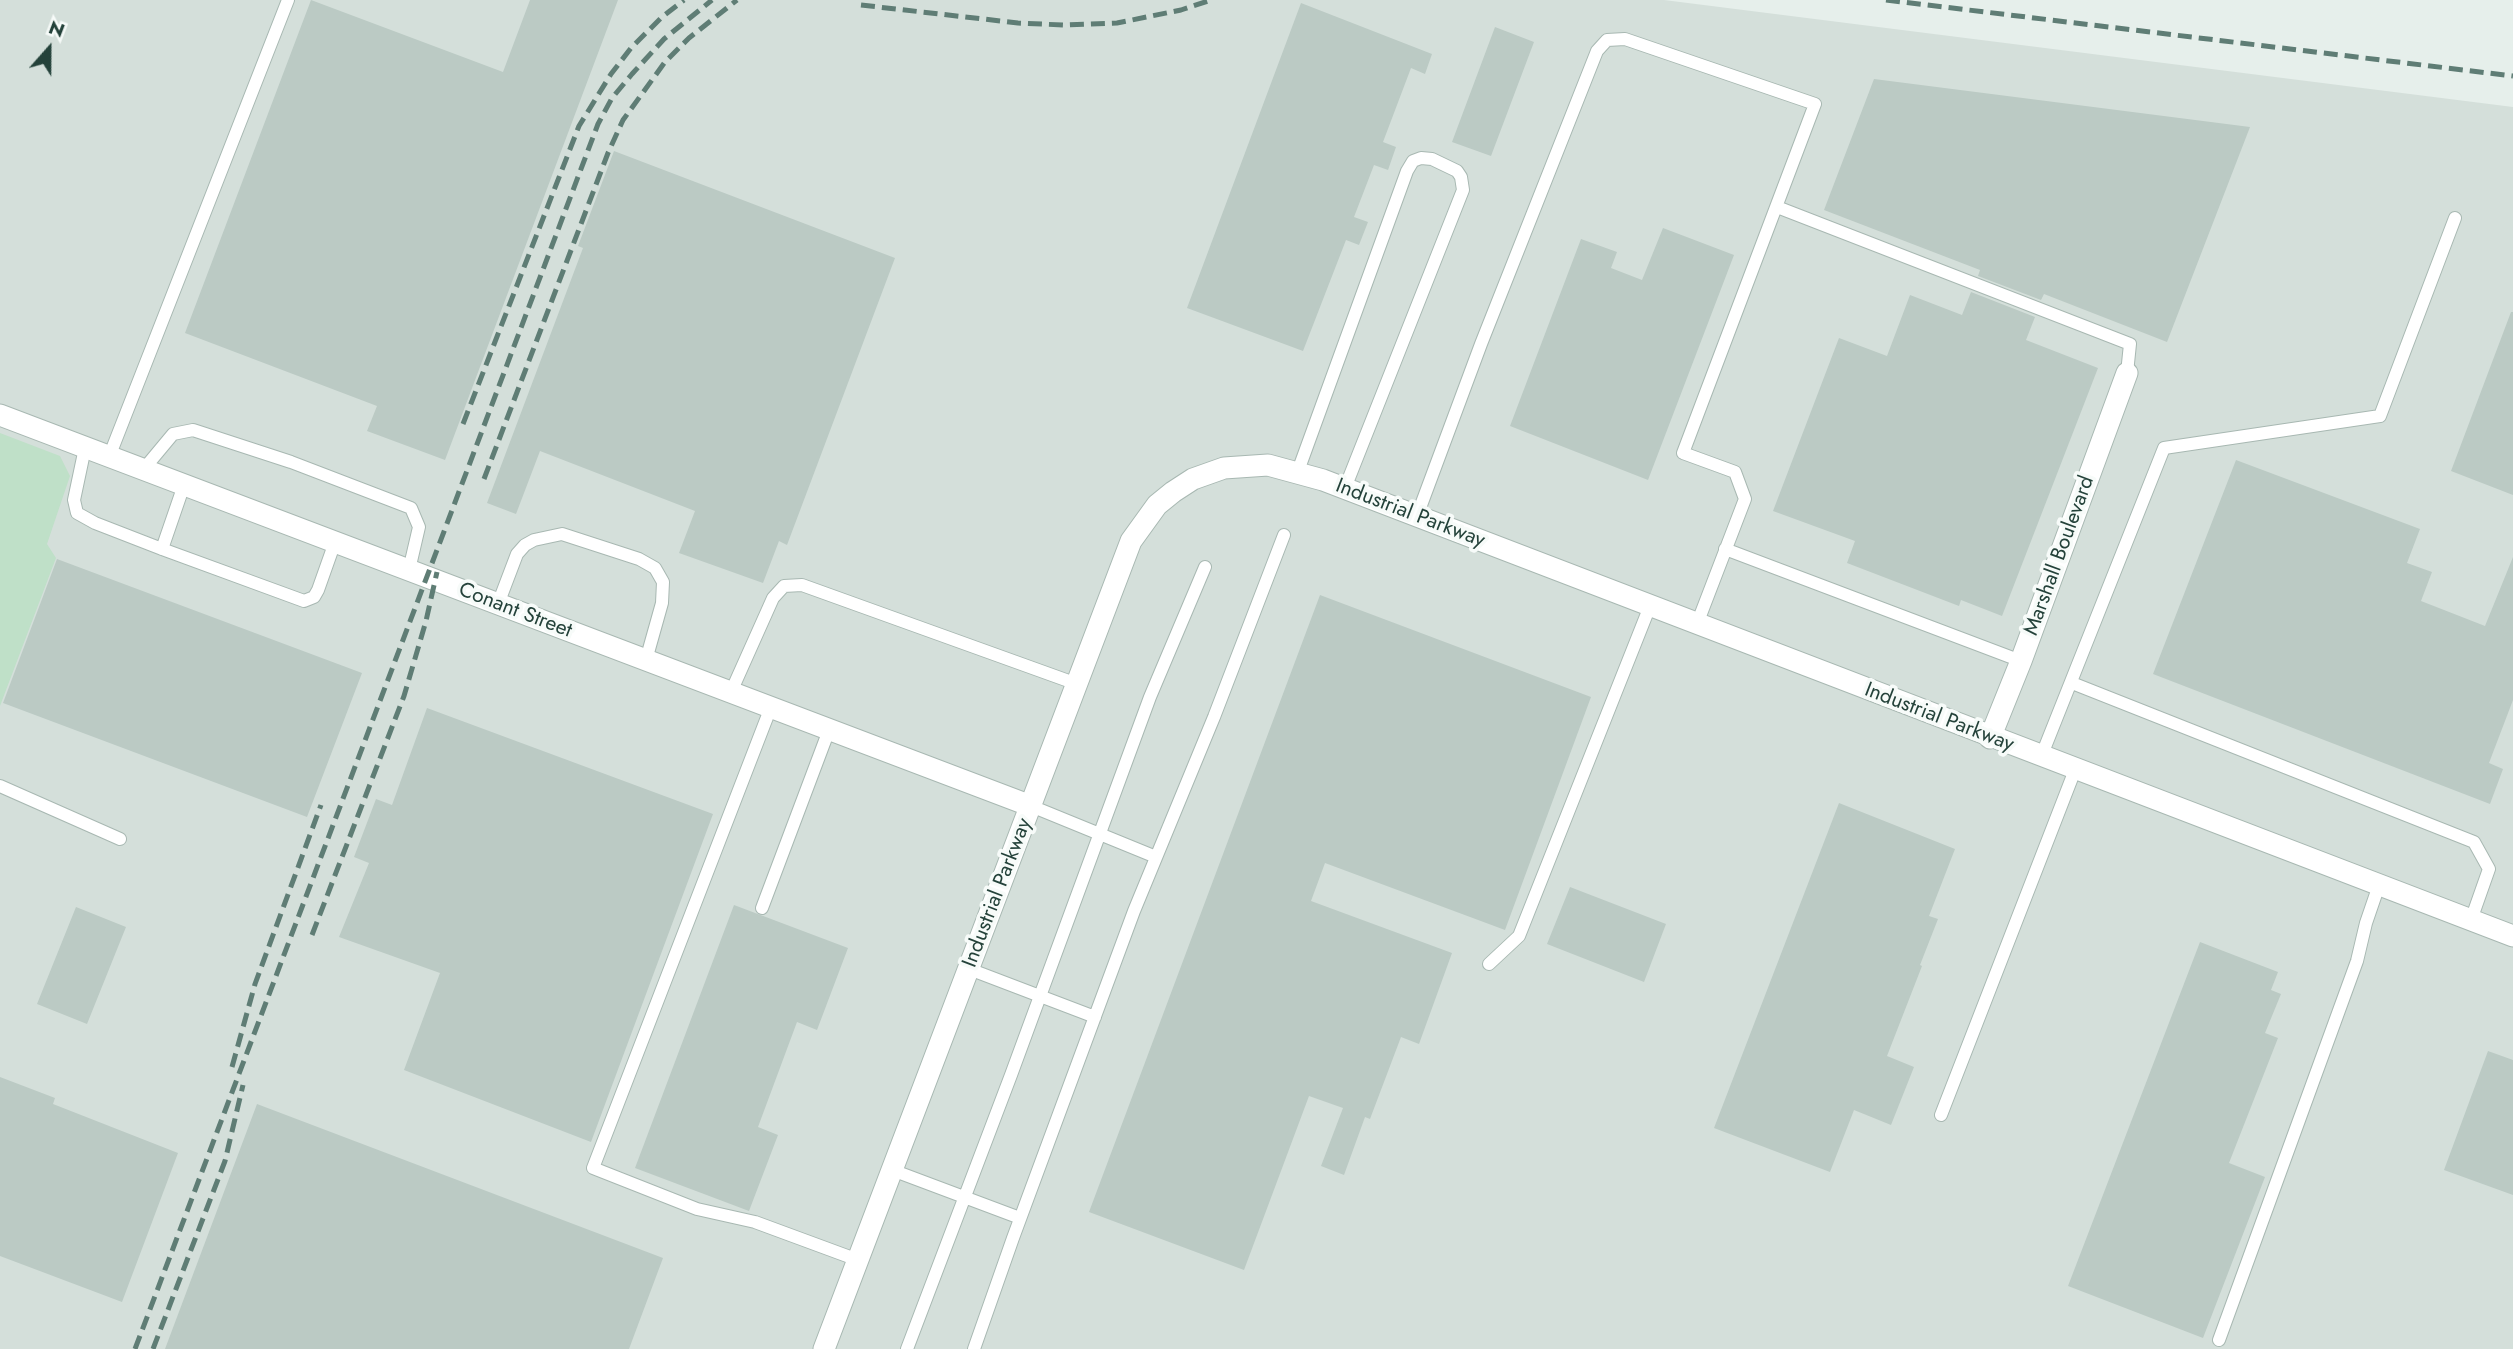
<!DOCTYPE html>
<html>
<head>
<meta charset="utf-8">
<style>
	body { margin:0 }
	#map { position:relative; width:2513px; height:1349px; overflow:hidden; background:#e6efeb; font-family:Jost,sans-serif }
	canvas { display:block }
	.north { position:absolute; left:14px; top:14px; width:70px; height:70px; -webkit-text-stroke:5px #f7fbf9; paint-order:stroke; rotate:21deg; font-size:19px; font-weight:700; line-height:28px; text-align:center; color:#24423a }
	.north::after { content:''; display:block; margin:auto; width:24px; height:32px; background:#24423a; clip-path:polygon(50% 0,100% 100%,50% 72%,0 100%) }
</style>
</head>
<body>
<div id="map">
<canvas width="2513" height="1349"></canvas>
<div class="north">N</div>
</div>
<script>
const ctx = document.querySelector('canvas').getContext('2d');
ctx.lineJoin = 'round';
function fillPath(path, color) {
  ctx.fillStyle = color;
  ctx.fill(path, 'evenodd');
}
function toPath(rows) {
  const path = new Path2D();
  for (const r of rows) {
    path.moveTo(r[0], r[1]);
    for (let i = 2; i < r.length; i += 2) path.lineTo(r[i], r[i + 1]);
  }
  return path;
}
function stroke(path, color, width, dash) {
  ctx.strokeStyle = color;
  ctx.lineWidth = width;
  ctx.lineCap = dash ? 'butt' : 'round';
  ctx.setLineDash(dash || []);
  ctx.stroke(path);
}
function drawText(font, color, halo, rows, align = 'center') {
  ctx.font = font + ' Jost,sans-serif';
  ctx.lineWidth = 7;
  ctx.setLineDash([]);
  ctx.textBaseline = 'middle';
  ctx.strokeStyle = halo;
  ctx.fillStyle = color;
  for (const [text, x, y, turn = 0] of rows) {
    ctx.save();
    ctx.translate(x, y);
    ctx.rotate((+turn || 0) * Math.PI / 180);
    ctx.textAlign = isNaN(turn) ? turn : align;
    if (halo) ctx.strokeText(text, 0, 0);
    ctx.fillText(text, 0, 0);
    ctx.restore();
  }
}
fillPath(toPath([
	[0,0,1664,0,2513,107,2513,1349,0,1349]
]), '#d4dfda');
fillPath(toPath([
	[0,433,60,456,70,476,47,544,56,558,0,706]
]), '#bfe0c8');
fillPath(toPath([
	[311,0,503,72,530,0,618,0,445,460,367,431,377,406,185,333],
	[1301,3,1432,54,1425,74,1411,68,1383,142,1396,147,1388,170,1374,165,1354,217,1368,222,1359,245,1346,240,1303,351,1187,308],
	[1495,27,1534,42,1491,156,1452,142],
	[1874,79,2250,127,2167,342,2044,294,2041,300,1978,276,1980,270,1824,210],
	[614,151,895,258,787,545,779,541,763,583,679,553,695,511,540,451,516,514,487,503,583,248,578,246],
	[1663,228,1734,255,1648,480,1510,426,1581,239,1617,252,1611,268,1642,280],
	[1971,292,2035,317,2026,340,2098,368,2002,616,1961,600,1959,606,1847,563,1855,541,1773,511,1839,338,1887,356,1910,295,1962,315],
	[2511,312,2513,312,2513,495,2451,471],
	[2236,460,2420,529,2407,563,2432,572,2421,601,2485,626,2513,557,2513,700,2489,763,2503,769,2490,804,2153,674],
	[57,559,362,673,307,817,3,703],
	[1320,595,1591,697,1505,930,1325,863,1311,901,1452,953,1419,1044,1401,1037,1370,1119,1365,1117,1344,1175,1321,1166,1343,1108,1309,1096,1244,1270,1089,1212],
	[427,708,713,814,591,1142,404,1070,440,973,339,937,369,863,354,857,376,799,392,805],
	[1839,803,1955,849,1929,916,1938,919,1920,965,1922,966,1887,1056,1914,1067,1891,1125,1854,1110,1830,1172,1714,1128],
	[1570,887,1666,924,1644,982,1547,944],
	[734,905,848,948,817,1030,797,1022,758,1127,778,1135,749,1211,635,1168],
	[76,907,126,927,87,1024,37,1004],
	[2200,942,2278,972,2271,990,2281,994,2265,1033,2278,1038,2229,1163,2265,1177,2203,1338,2068,1286],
	[2488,1051,2513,1060,2513,1195,2444,1170],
	[0,1077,55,1098,53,1104,178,1153,122,1302,0,1256],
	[257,1104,663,1258,629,1349,165,1349]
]), '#bbcac4');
const service = toPath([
	[1777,207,2130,344,2127,373],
	[85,448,74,500,77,513,95,523,162,549,304,601,314,597,318,590,335,542],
	[109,457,288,0],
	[143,470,173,434,193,430,291,462,411,508,419,527,409,570],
	[1298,471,1407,171,1413,161,1421,158,1432,159,1457,171,1461,177,1463,190,1345,488],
	[1417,516,1481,344,1597,51,1607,40,1625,39,1815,104,1683,453,1735,472,1745,499,1697,624],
	[162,549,184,485],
	[1725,549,2021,661],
	[498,604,517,554,525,545,534,540,562,534,639,559,655,568,663,582,662,603,646,660],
	[2072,683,2474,842,2489,869,2471,920],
	[731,692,773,598,784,586,802,585,1077,684],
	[771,707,593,1168,697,1209,755,1222,858,1260],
	[2041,757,2164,448,2380,416,2455,218],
	[0,786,120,839],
	[1031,806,1156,857],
	[762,908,829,730],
	[1489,964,1519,936,1650,606],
	[969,969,1095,1017],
	[1941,1115,2075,770],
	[892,1170,1020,1218],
	[2219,1340,2357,961,2366,923,2379,885],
	[907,1349,1011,1075,1150,697,1205,567],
	[974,1349,1013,1238,1134,911,1214,717,1284,535]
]);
const minor = toPath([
	[0,415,1031,806],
	[1990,738,2021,661,2127,373]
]);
const tertiary = toPath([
	[824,1349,1131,541,1157,505,1173,492,1193,479,1224,468,1268,465,1323,480,2513,936]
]);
stroke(service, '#a8b8b2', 14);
stroke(minor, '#a8b8b2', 23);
stroke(tertiary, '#a8b8b2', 23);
stroke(service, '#fff', 12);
stroke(minor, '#fff', 21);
stroke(tertiary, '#fff', 21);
stroke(toPath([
	[1886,0,2513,76],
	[861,5,1018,23,1063,25,1117,23,1181,10,1211,0],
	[463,424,579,126,611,74,631,48,662,17,684,0],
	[484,479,608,153,623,120,665,62,689,38,737,0],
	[312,935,404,696,426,621,437,572],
	[232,1067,255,984,321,805],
	[135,1349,598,124,612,98,632,74,664,39,712,0],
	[153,1349,225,1161,243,1085]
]), '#5f7d75', 5, [14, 7]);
drawText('21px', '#24423a', '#f7fbf9', [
	["Industrial Parkway",1410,514,21],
	["Marshall Boulevard",2060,556,-70],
	["Conant Street",515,611,21],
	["Industrial Parkway",1939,718,21],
	["Industrial Parkway",998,893,-69]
]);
</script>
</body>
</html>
